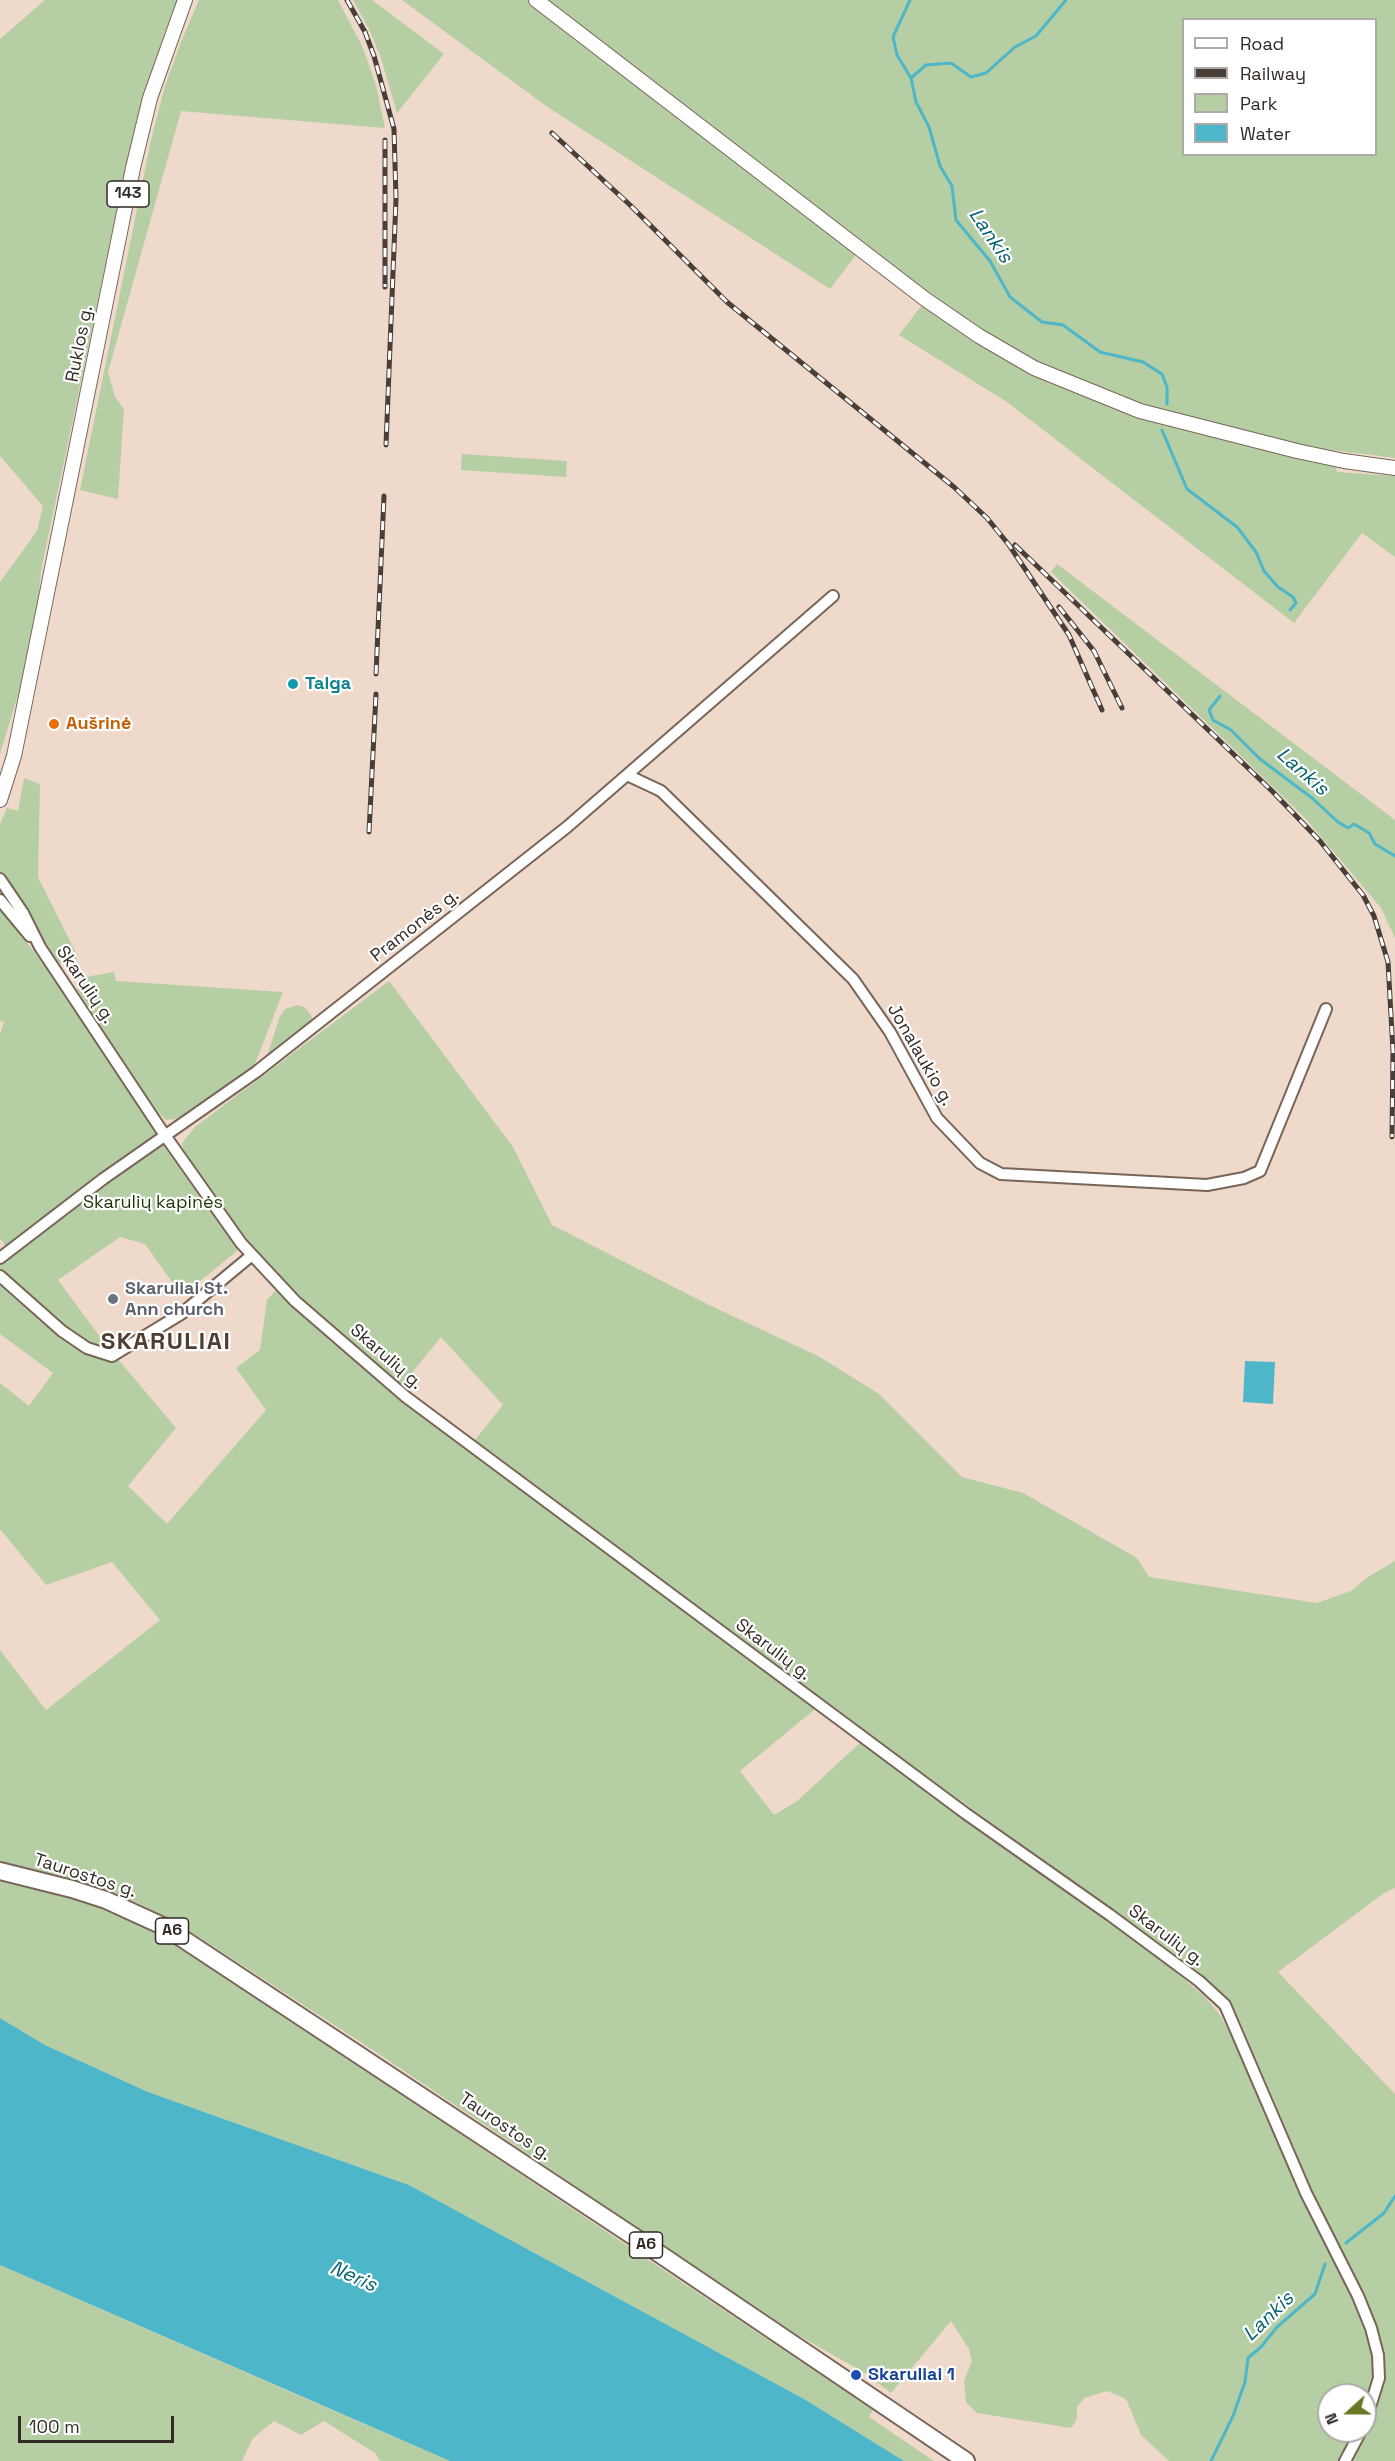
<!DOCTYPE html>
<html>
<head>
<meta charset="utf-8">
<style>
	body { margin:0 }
	#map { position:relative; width:1395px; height:2461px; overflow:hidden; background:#efd9cb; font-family:"Space Grotesk",sans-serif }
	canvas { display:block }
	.legend { position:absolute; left:1182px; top:18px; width:195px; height:138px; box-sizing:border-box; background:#fff; border:2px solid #adaaa8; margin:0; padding:8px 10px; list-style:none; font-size:18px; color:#322a25 }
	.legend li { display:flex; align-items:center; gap:12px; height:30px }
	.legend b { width:30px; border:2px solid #adaaa8 }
	.north { position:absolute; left:1317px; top:2383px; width:60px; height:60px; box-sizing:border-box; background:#fff; border:2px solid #adaaa8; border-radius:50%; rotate:249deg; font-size:16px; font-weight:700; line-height:24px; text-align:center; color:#322a25 }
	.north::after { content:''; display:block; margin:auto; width:21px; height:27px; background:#697825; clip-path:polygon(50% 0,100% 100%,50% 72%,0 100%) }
	.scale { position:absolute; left:18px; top:2416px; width:156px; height:27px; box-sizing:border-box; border:3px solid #322a25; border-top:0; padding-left:8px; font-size:18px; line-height:21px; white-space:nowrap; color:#322a25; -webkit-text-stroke:4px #fff; paint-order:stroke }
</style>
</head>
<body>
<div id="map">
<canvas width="1395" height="2461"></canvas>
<ul class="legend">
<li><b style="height:8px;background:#fff"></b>Road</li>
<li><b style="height:8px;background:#483f39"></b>Railway</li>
<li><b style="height:16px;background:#b5cea3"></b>Park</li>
<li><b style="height:16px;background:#4db6c8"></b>Water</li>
</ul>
<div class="north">N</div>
<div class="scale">100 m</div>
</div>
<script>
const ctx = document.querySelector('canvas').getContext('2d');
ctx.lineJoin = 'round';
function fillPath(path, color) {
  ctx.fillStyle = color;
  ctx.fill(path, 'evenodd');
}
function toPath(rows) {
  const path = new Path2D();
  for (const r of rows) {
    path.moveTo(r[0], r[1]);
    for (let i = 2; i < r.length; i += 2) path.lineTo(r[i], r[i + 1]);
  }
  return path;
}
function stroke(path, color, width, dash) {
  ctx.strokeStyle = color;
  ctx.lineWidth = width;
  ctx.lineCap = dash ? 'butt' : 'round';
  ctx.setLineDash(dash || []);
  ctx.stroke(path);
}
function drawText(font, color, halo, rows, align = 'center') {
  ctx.font = font + ' "Space Grotesk",sans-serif';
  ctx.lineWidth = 4.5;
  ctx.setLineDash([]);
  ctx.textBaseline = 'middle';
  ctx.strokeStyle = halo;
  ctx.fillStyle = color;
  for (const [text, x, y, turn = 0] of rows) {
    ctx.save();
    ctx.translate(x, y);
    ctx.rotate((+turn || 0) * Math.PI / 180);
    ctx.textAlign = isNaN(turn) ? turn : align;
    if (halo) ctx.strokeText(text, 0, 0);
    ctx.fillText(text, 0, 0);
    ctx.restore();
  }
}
fillPath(toPath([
	[45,0,178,0,164,34,144,97,124,176,41,571,38,603,20,688,0,754,0,582,37,531,43,506,0,456,0,39],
	[199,0,338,0,363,48,376,85,385,128,181,111,108,372,115,397,124,409,118,499,80,490,151,140,165,86,181,42],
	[353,0,372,0,444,54,397,113,380,55,369,29],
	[402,0,1395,0,1395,458,1331,450,1337,472,1395,476,1395,557,1362,533,1294,623,1007,402,899,335,922,305,856,255,830,289,549,108],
	[1184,20,1376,20,1376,154,1184,154],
	[462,454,567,461,566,477,461,470],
	[1057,564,1395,820,1395,938,1381,908,1306,819,1051,572],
	[24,778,40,784,38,877,77,955,76,961,68,964,61,964,56,960,0,870,0,824,7,808,18,811],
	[0,909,46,967,152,1125,162,1144,238,1250,182,1296,145,1244,120,1237,58,1280,106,1345,176,1428,128,1486,167,1524,266,1410,236,1368,260,1350,267,1300,277,1289,320,1329,820,1705,740,1771,774,1815,796,1802,862,1741,953,1812,1152,1952,1204,1996,1220,2015,1229,2031,1289,2167,1299,2159,1237,2015,1225,1998,1196,1969,929,1778,475,1440,503,1405,441,1337,402,1385,314,1310,256,1253,184,1151,182,1143,195,1127,389,981,513,1147,552,1225,707,1304,820,1357,879,1394,962,1477,1023,1493,1137,1558,1149,1577,1317,1603,1351,1591,1368,1577,1395,1561,1395,1888,1384,1893,1278,1972,1395,2094,1395,2461,1169,2461,1141,2435,1126,2399,1107,2391,1084,2398,1077,2407,1077,2419,1071,2428,977,2413,966,2402,964,2381,972,2361,969,2349,951,2321,891,2393,865,2373,796,2334,373,2050,177,1923,136,1902,105,1889,72,1879,0,1861,0,1650,46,1710,160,1620,112,1562,46,1585,0,1529,0,1383,29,1406,53,1373,0,1334,0,1258,9,1251,0,1238,0,1034,4,1022,0,1021],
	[1329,2395,1365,2395,1365,2431,1329,2431],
	[114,972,116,981,283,992,253,1069,183,1118,166,1120,153,1107,77,989,80,978],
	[298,1005,304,1007,310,1014,313,1020,311,1024,267,1056,280,1016,285,1009],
	[0,1880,37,1889,100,1908,130,1921,176,1944,873,2410,869,2417,934,2461,904,2461,804,2399,409,2185,148,2092,45,2045,0,2018],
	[0,2265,320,2405,450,2461,380,2461,375,2453,324,2421,301,2435,274,2421,253,2438,242,2461,0,2461]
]), '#b5cea3');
fillPath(toPath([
	[1245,1361,1275,1362,1273,1404,1243,1402],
	[0,2018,45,2045,148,2092,409,2185,804,2399,904,2461,450,2461,0,2265]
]), '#4db6c8');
stroke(toPath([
	[910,0,893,37,897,55,911,78,916,102,929,127,940,166,952,186,956,220,990,261,1010,297,1042,322,1063,325,1100,352,1143,362,1162,374,1167,387,1167,404],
	[911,78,926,65,951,63,971,77,986,73,1015,47,1036,36,1066,0],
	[1162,430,1187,489,1237,527,1256,552,1264,571,1278,587,1293,597,1296,603,1290,610],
	[1220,696,1209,710,1213,720,1231,730,1260,759,1312,798,1338,822,1348,828,1354,824,1369,833,1375,844,1395,856],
	[1346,2243,1384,2213,1395,2196],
	[1211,2461,1233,2416,1245,2382,1248,2358,1261,2347,1277,2327,1315,2294,1325,2264]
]), '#4db6c8', 3);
const minor = toPath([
	[627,775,661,791,853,979,890,1032,937,1118,980,1163,1001,1174,1207,1185,1244,1178,1260,1171,1326,1009],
	[0,879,23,913,40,947,164,1134,241,1243,295,1301,406,1397,965,1813,1110,1915,1199,1981,1225,2005,1306,2193,1358,2296,1371,2328,1378,2355,1379,2378,1365,2423],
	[0,900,30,936],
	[0,1258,103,1179,256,1072,567,827,833,596],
	[0,1276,62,1331,87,1348,112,1356,181,1314,252,1255],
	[1345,2461,1361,2431]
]);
const major = toPath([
	[536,0,925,299,979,336,1034,368,1140,411,1297,451,1344,461,1395,468],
	[0,800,14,756,133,168,150,98,185,0]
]);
const highway = toPath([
	[0,1871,72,1889,106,1900,165,1927,639,2240,966,2461]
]);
stroke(minor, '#786558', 14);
stroke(major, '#786558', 16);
stroke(highway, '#786558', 20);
stroke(minor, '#fff', 10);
stroke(major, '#fff', 14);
stroke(highway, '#fff', 16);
const rail = toPath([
	[347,0,365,32,374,56,394,129,396,199,386,445],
	[552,133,630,205,727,302,954,487,987,518,1009,545,1069,635,1102,710],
	[385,140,385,287],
	[1015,545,1272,791,1320,841,1363,895,1374,916,1388,962,1393,1051,1392,1137],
	[1059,607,1094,651,1122,708],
	[376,674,384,496],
	[369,832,376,694]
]);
stroke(rail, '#483f39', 5);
stroke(rail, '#fff', 3, [9]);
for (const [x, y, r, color] of [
	[293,684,6,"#0f9aa8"],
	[54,724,6,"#e8710a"],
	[113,1299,6,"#6b7280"],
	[856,2375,6,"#1a4fb4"]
]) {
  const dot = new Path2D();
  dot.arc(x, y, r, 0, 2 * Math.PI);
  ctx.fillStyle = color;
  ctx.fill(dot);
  stroke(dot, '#fff', 2);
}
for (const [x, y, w] of [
	[128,194,42],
	[172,1931,33],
	[646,2245,33]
]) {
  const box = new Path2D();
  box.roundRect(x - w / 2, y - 13, w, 26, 4.5);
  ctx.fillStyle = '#fff';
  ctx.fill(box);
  stroke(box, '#322a25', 1.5);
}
drawText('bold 16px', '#322a25', null, [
	["143",128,194],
	["A6",172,1931],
	["A6",646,2245]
]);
drawText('18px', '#322a25', '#fff', [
	["Ruklos g.",80,344,-79],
	["Pramonės g.",415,926,-38],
	["Skarulių g.",85,985,56],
	["Jonalaukio g.",920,1055,60],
	["Skarulių g.",386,1357,41],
	["Skarulių g.",773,1650,37],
	["Taurostos g.",85,1876,18],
	["Skarulių g.",1166,1936,37],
	["Taurostos g.",505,2127,34]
]);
drawText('bold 18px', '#0d838f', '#fff', [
	["Talga",305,684]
], 'left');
drawText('bold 18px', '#c56008', '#fff', [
	["Aušrinė",66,724]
], 'left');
drawText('18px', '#1e3505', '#fff', [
	["Skarulių kapinės",153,1203]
]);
drawText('bold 18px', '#5b616d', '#fff', [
	["Skaruliai St.",125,1289],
	["Ann church",125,1310]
], 'left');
drawText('bold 18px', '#164399', '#fff', [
	["Skaruliai 1",868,2375]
], 'left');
drawText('italic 20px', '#05626f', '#fff', [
	["Lankis",990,236,56],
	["Lankis",1302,772,41],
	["Neris",353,2277,24],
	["Lankis",1269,2317,-44]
]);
ctx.letterSpacing = '1.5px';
drawText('bold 24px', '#4e3d31', '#fff', [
	["SKARULIAI",166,1342]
]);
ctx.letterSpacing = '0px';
</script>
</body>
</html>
